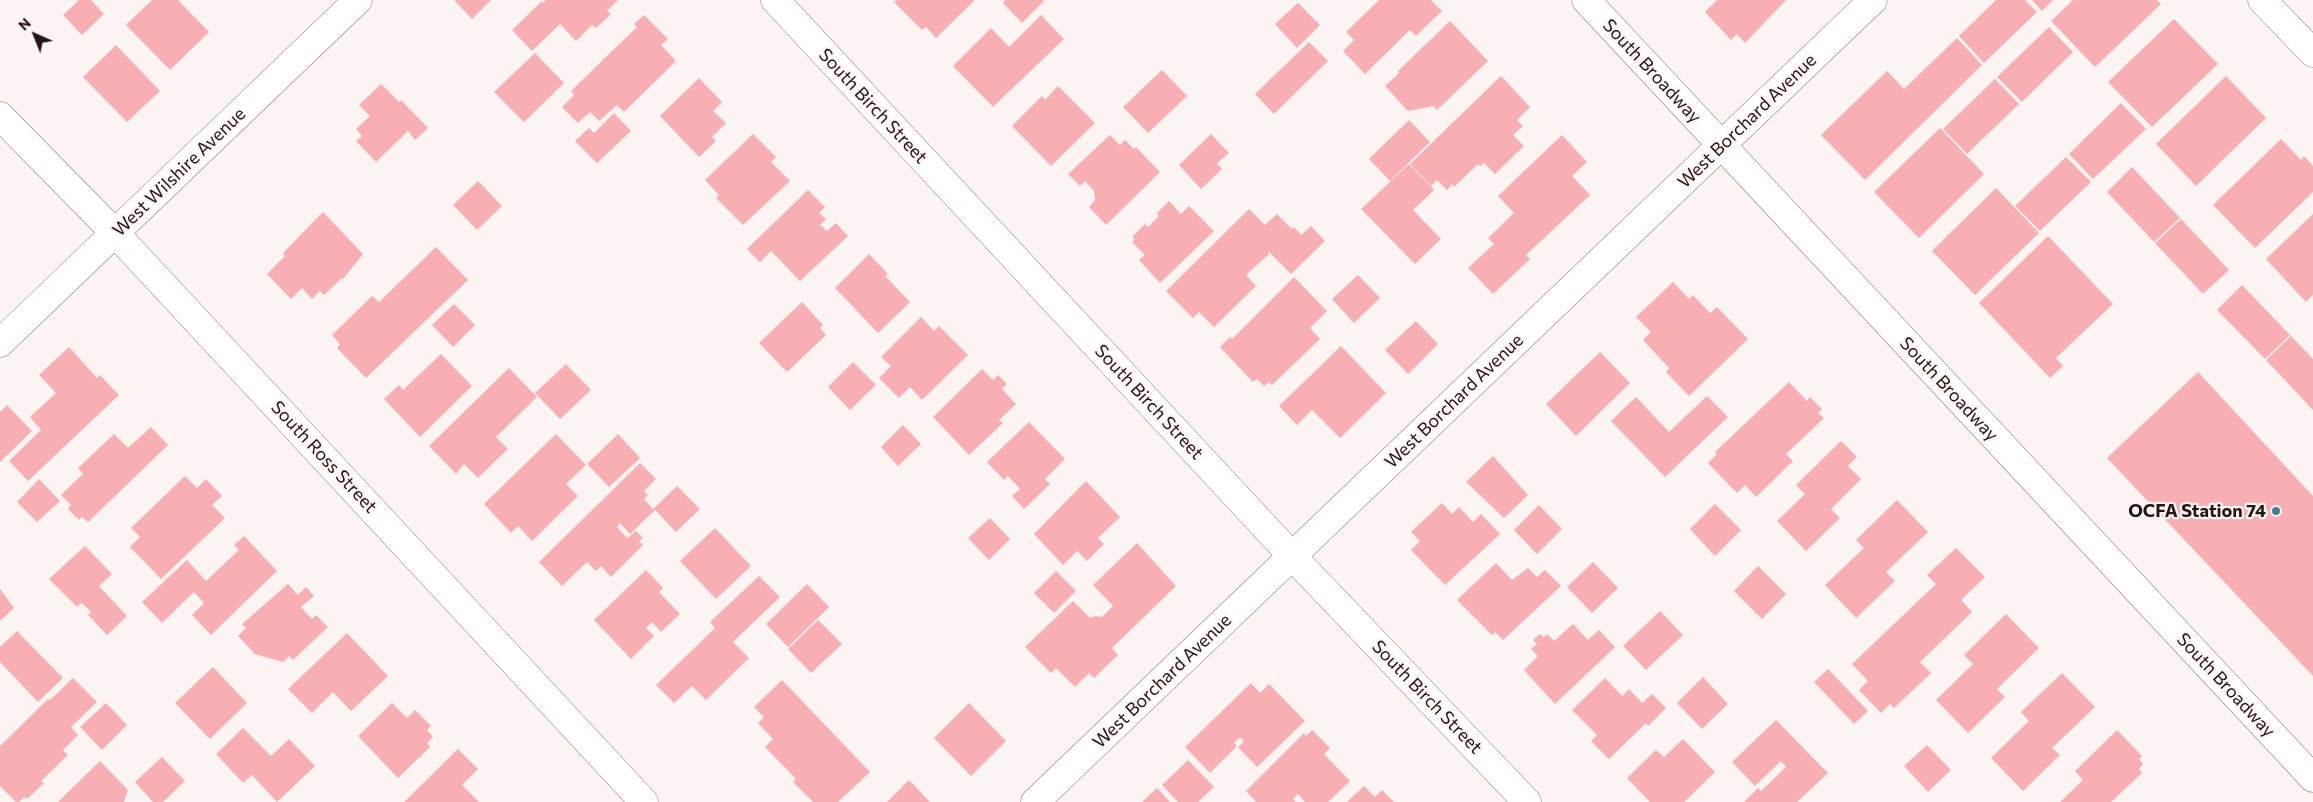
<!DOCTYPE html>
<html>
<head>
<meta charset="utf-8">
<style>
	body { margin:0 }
	#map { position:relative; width:2313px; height:802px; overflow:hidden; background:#fcf3f3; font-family:Commissioner,sans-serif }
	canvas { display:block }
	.north { position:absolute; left:10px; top:10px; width:50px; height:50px; -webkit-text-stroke:4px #fcf3f3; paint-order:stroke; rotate:316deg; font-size:14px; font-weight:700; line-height:20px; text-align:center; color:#241516 }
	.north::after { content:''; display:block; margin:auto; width:18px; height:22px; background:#241516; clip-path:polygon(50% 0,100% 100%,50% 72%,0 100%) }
</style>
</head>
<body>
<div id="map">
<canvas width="2313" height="802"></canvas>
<div class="north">N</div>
</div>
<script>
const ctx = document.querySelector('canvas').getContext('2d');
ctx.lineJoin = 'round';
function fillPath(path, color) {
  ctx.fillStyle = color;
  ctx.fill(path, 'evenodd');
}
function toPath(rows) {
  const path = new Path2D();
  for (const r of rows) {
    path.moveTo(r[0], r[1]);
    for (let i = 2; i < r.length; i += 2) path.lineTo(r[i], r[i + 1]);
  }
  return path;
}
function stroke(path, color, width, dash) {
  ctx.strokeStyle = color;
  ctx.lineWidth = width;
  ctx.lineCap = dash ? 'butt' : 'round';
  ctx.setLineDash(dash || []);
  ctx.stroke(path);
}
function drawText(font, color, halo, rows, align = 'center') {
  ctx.font = font + ' Commissioner,sans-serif';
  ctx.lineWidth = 4.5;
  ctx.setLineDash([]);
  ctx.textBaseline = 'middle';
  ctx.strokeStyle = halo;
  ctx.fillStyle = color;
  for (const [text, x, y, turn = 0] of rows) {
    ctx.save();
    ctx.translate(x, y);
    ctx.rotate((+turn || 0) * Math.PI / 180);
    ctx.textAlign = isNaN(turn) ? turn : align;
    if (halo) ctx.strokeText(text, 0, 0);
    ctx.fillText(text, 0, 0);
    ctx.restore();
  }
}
fillPath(toPath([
	[79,0,91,0,104,14,82,35,63,15],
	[152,0,178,0,209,32,170,70,126,25],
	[454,0,491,0,472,19],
	[546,0,618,0,607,11,611,14,596,28,592,25,576,41,560,24,532,51,512,30,542,1,543,3],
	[897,0,975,0,936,38,926,27,922,30,894,2],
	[1005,0,1043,0,1044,1,1022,23,1003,3],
	[1379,0,1431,0,1442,11,1416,36,1410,30,1365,74,1343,51,1354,40,1346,32],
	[1717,0,1786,0,1745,43,1737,34,1731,40,1705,12],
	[1996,0,2025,0,2037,12,1984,63,1959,36],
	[2032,0,2053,0,2042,11],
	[2073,0,2157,0,2161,4,2095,67,2051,21],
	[1298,3,1320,25,1297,48,1275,24],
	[644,15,668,39,661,45,676,61,624,112,617,105,599,121,590,112,578,123,562,107,574,95,571,91,637,27,634,24],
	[1041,15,1064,39,993,107,953,66,991,28,1009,47],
	[2174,19,2218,64,2152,127,2108,82],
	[1450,21,1488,61,1437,110,1433,106,1408,111,1385,86,1399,73,1398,71],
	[2049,27,2073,52,2022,102,1997,77],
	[1957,38,1982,65,1865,180,1821,135,1887,71,1904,89],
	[1309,42,1328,61,1274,114,1255,94],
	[116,45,160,91,127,122,83,77],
	[535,53,564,83,524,122,494,92],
	[1162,70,1187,96,1148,133,1123,107],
	[1501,76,1530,107,1517,120,1523,126,1513,135,1524,146,1495,174,1484,163,1480,166,1478,164,1454,187,1452,184,1447,190,1437,180,1431,186,1410,164],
	[2226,76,2266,118,2196,186,2156,144],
	[699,78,722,102,713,111,726,123,712,137,716,141,699,157,660,116],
	[1995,79,2019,104,1967,154,1943,129],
	[381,84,399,102,401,100,428,128,415,140,408,131,376,162,356,141,362,136,356,129,370,116,359,105],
	[1058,86,1095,123,1051,166,1012,126,1042,96,1045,100],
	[2121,103,2146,129,2093,179,2069,154],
	[614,113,631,131,597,163,575,141,589,128,594,133],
	[1409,120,1430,142,1390,181,1369,159],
	[1940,128,1984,174,1919,238,1874,192],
	[753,134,776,157,771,162,790,181,743,225,716,198,719,195,705,180],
	[1211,134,1229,153,1217,163,1222,169,1201,189,1179,165],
	[1110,135,1120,145,1125,140,1134,149,1136,147,1160,172,1106,225,1089,207,1095,200,1094,191,1085,181,1080,186,1068,174],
	[1562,135,1587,162,1572,176,1590,195,1526,255,1530,259,1493,294,1468,268,1494,244,1488,238,1514,213,1498,196],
	[2281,139,2301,160,2304,156,2313,166,2313,192,2255,248,2213,205],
	[2066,157,2091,182,2040,231,2015,206],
	[1409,164,1434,190,1413,210,1441,239,1415,264,1361,209],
	[2132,167,2180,218,2154,242,2107,192],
	[478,181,502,206,477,230,453,205],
	[1996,188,2039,233,1975,295,1932,251],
	[808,190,825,207,819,213,826,219,820,225,827,231,836,223,848,236,800,281,771,251,760,262,747,249],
	[1169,201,1181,214,1189,206,1214,231,1160,283,1139,260,1145,255,1132,242,1135,239,1132,237,1145,224,1148,227,1159,216,1157,213],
	[1249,209,1265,225,1277,214,1292,229,1294,227,1301,235,1311,226,1325,241,1291,274,1268,251,1269,254,1246,275,1256,286,1214,327,1199,312,1193,318,1166,291],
	[323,212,363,254,343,279,342,278,324,295,320,291,312,299,302,288,291,299,267,274,285,256,283,253],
	[2313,214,2313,295,2306,302,2266,259],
	[2181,219,2229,270,2203,294,2155,243],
	[2048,236,2113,304,2056,358,2063,366,2050,378,1979,303],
	[436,247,468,280,366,378,337,348,340,344,332,335,372,296,379,302],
	[869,254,888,274,885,276,910,302,878,333,835,288],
	[1358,275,1380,298,1354,323,1332,299],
	[1294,277,1327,311,1310,328,1320,339,1272,385,1269,382,1264,386,1257,379,1253,382,1220,347,1230,337,1232,339],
	[1673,282,1689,299,1693,295,1710,313,1717,307,1748,339,1689,396,1666,372,1669,368,1643,340,1651,332,1636,317],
	[2242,285,2290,335,2265,359,2217,310],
	[802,302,823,325,820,328,826,335,787,372,759,343],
	[454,304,475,325,453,347,432,325],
	[921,317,934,331,939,326,968,355,922,400,910,387,899,398,879,378,891,366,881,357],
	[1416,321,1438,344,1408,374,1385,350],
	[2291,336,2313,359,2313,410,2266,360],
	[1341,346,1386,393,1340,438,1312,410,1297,425,1279,406],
	[69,347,97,378,100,375,119,395,28,481,9,461,41,430,30,417,56,393,39,375],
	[1600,352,1630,383,1576,436,1546,404],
	[441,354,472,386,420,437,384,399,399,385,403,390],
	[853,362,876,385,850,410,828,387],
	[566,364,591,390,560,419,535,393],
	[509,368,537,397,496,437,508,449,478,478,464,464,456,474,429,446],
	[982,369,993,380,998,375,1007,384,1002,389,1016,404,999,420,1003,423,969,455,933,417],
	[2198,372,2313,496,2313,676,2107,458],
	[1789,382,1807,401,1810,397,1822,409,1818,413,1824,418,1786,454,1793,461,1756,497,1745,485,1737,493,1708,463,1717,454,1715,452],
	[1707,396,1728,417,1665,477,1611,421,1636,397,1669,432],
	[7,405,32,431,0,462,0,412],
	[1029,422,1065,459,1045,479,1050,484,1024,509,1012,496,1020,489,1008,476,1004,480,987,462],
	[903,425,921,444,898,466,881,447],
	[151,427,168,445,88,522,82,517,79,520,68,509,71,505,61,495,83,474,78,468,114,434,128,448],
	[556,434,586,465,566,484,578,496,532,541,518,526,511,533,484,504],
	[618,434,640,458,609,487,587,464],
	[1841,441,1857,457,1848,466,1861,479,1831,509,1840,518,1806,551,1777,521,1805,494,1796,485],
	[1493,456,1528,495,1504,518,1466,482],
	[640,463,656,479,644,491,648,495,644,499,653,509,677,486,700,509,676,532,655,510,630,534,620,523,617,527,627,538,636,531,643,538,639,541,643,545,611,577,601,566,596,571,587,562,562,586,539,562],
	[185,476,197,488,206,479,222,496,212,505,225,518,161,579,130,547,140,537,131,528],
	[39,479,60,501,37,522,17,502],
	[1086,481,1120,517,1098,538,1104,544,1087,561,1077,551,1063,565,1034,534],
	[1897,500,1928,532,1886,572,1895,581,1856,618,1825,585,1864,548,1856,540],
	[1442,503,1452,514,1459,507,1473,522,1481,514,1500,534,1445,585,1411,550,1420,541,1411,532],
	[1715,504,1741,530,1715,556,1690,529],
	[1539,505,1562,529,1537,554,1514,530],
	[990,518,1010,539,989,560,968,538],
	[715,528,751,566,716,599,680,561],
	[244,536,277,571,211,635,192,615,204,603,194,592,162,623,142,602,187,560,206,581,239,550,234,545],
	[1137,543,1176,586,1112,648,1118,655,1094,678,1089,673,1075,687,1056,668,1051,673,1025,647,1073,601,1090,618,1095,616,1102,617,1113,606,1093,585],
	[85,546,112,574,99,586,127,616,107,635,88,615,91,612,82,603,77,607,49,579],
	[1956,548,1985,577,1961,600,1972,612,1920,662,1931,673,1894,708,1890,704,1881,713,1859,690,1868,681,1852,664,1936,584,1927,575],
	[1593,562,1618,588,1592,613,1567,587],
	[1496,563,1512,580,1528,568,1537,577,1545,570,1561,586,1503,640,1495,632,1492,635,1457,600],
	[1758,566,1786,594,1762,619,1734,591],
	[646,570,663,588,659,592,680,614,661,632,652,622,646,628,654,636,631,659,594,620],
	[1056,571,1076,591,1054,613,1034,593],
	[759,576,780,597,733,642,749,658,706,700,692,686,674,703,656,685,715,628,710,622],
	[288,584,298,595,306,587,314,596,301,607,312,619,316,615,328,627,293,660,289,656,283,662,255,654,238,636,246,628,242,624],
	[807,584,829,607,788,647,766,624],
	[0,589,14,608,0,621],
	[1660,611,1683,635,1646,670,1623,646],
	[2006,614,2039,648,1997,689,2005,697,1968,733,1936,700,1973,664,1964,655],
	[818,620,842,644,811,673,788,649],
	[1573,624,1588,640,1599,630,1615,647,1555,704,1524,670,1538,656,1531,649,1537,644,1533,640,1540,634,1544,637,1547,634,1554,641],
	[17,631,63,678,38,702,0,662,0,647],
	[347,633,388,676,351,711,333,692,312,713,288,689],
	[213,667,247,703,210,739,175,703],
	[1828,669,1868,711,1854,724,1814,682],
	[2062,673,2095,707,2052,748,2060,755,2023,791,1991,758,2029,721,2021,712],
	[1703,677,1728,704,1702,729,1677,703],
	[73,678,97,702,71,727,78,735,63,750,68,755,41,781,44,783,27,799,24,797,19,802,16,802,0,786,0,746,48,699,50,700],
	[1605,678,1622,696,1629,689,1642,703,1652,694,1666,708,1648,726,1646,723,1609,759,1591,741,1597,735,1572,710],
	[782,680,870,772,838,802,813,802,793,782,796,779,765,747,773,739,758,723,764,717,754,707],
	[1251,683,1260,693,1269,684,1305,721,1257,767,1238,747,1244,742,1240,737,1234,743,1237,746,1210,773,1185,747],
	[106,703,127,725,102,750,80,727],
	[392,703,407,718,415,710,431,726,427,730,433,737,427,743,430,747,398,778,358,736],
	[969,703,1006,741,971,776,934,738],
	[1776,720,1828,773,1797,802,1744,802,1758,788,1761,791,1786,767,1781,761,1755,786,1732,762],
	[243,728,271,756,289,739,315,766,277,802,252,775,243,783,216,754],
	[1312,730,1330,748,1324,754,1350,781,1328,802,1305,802,1298,794,1293,799,1296,802,1256,802,1246,791,1304,733,1306,736],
	[2117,730,2142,756,2139,759,2143,764,2139,769,2142,773,2111,802,2060,802,2083,780,2075,771],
	[1683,739,1715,772,1684,802,1650,802,1627,778,1656,750,1664,757],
	[1927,745,1951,770,1928,792,1904,766],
	[458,749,478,769,462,785,479,802,404,802],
	[162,757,185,781,163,802,153,802,135,782],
	[1188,760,1214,787,1198,802,1178,802,1162,785],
	[100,761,128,790,124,802,58,802],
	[909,780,930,802,887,802],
	[1364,786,1375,797,1382,790,1394,802,1347,802],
	[1157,788,1170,802,1142,802]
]), '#f7afb3');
const street = toPath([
	[775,0,1292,556,1527,802],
	[1586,0,2313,778],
	[2262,0,2313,53],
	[0,116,115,233,644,802],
	[0,343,358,0],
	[1035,802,1873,0]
]);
stroke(street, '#9a7576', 29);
stroke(street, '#fff', 28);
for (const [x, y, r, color] of [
	[2276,511,5,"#427e95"]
]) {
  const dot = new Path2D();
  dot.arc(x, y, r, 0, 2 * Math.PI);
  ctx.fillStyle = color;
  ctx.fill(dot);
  stroke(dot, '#fcf3f3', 2);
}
drawText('18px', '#241516', '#fcf3f3', [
	["South Broadway",1652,71,47],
	["South Birch Street",873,106,47],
	["West Borchard Avenue",1747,121,-44],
	["West Wilshire Avenue",179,172,-44],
	["South Broadway",1949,389,47],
	["West Borchard Avenue",1454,401,-44],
	["South Birch Street",1149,402,47],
	["South Ross Street",324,457,47],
	["West Borchard Avenue",1162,681,-44],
	["South Broadway",2226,685,47],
	["South Birch Street",1427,697,46]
]);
drawText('bold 18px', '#241516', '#fcf3f3', [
	["OCFA Station 74",2266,511]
], 'right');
</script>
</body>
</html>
